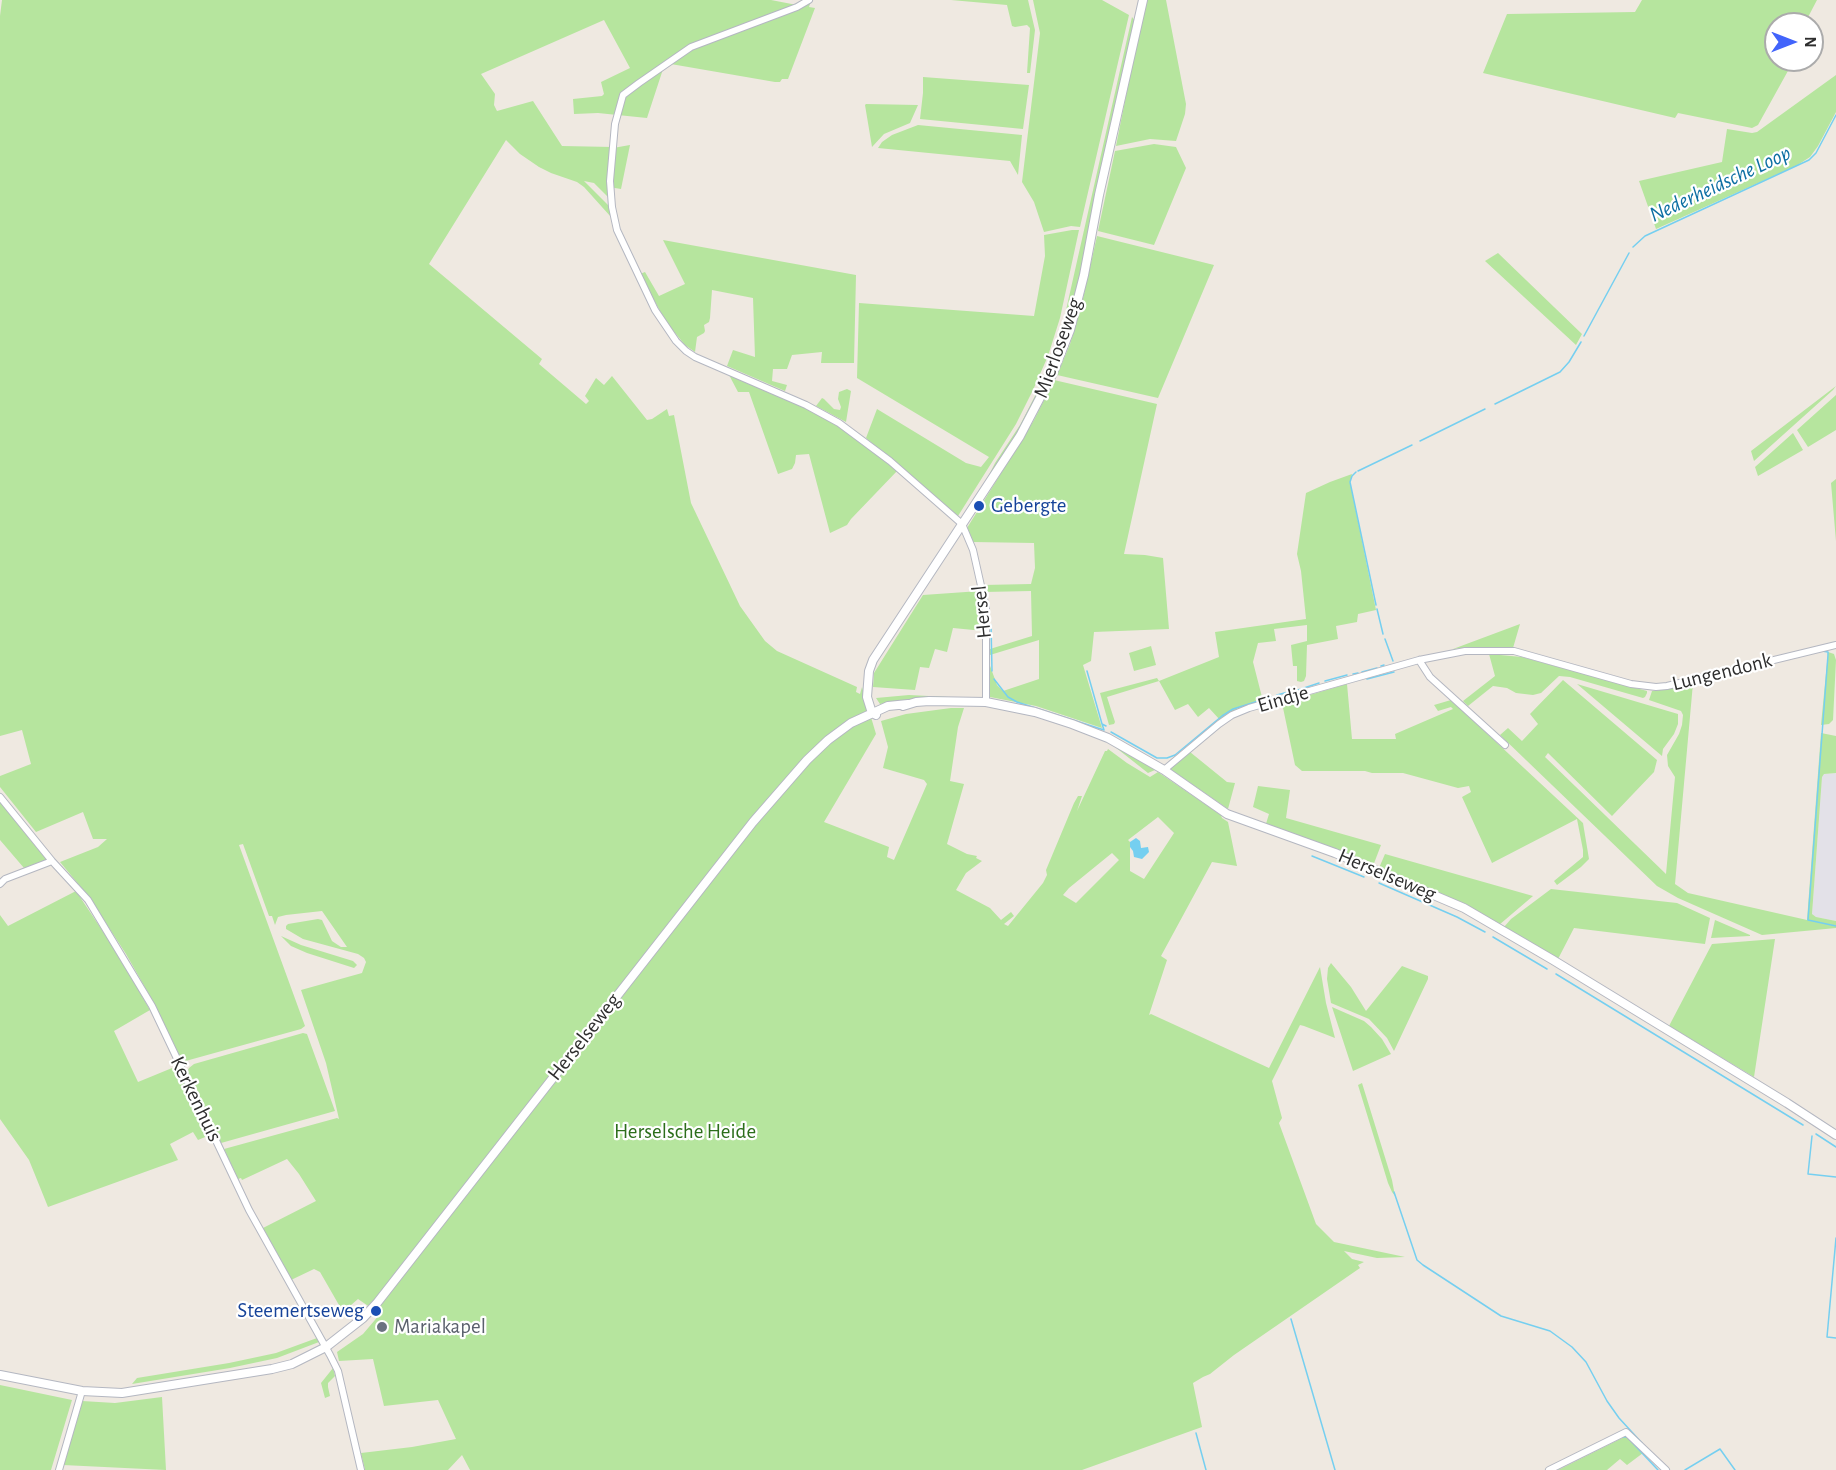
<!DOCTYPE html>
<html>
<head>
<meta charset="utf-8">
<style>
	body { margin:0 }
	#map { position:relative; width:1836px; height:1470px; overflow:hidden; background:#efe9e1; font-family:"Alegreya Sans",sans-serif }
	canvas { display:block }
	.north { position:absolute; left:1764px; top:12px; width:60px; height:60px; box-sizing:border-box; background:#fff; border:2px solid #ababab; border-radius:50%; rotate:90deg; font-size:16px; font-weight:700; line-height:24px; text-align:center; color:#2e2e2e }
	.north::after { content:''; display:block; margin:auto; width:21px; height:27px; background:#4264fb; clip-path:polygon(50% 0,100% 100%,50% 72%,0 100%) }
</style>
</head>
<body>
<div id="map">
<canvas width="1836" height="1470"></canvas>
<div class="north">N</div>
</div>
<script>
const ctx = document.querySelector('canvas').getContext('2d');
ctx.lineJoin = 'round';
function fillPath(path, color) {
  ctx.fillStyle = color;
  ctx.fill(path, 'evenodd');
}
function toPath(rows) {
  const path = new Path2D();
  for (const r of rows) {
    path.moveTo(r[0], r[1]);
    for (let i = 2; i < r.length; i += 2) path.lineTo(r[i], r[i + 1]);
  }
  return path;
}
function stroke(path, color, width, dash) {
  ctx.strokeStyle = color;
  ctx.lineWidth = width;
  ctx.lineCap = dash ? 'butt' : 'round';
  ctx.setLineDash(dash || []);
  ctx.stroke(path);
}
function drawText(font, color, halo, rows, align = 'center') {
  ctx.font = font + ' "Alegreya Sans",sans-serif';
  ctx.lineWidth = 4.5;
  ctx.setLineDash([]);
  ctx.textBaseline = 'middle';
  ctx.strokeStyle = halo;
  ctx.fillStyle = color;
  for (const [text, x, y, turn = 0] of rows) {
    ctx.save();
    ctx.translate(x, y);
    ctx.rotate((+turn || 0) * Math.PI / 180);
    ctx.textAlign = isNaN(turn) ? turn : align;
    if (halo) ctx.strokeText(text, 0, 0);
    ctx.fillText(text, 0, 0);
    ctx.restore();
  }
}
fillPath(toPath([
	[1836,773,1836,921,1816,917,1812,914,1822,776,1824,774]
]), '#e3e1e8');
fillPath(toPath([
	[2,0,771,0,802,6,811,1,809,7,815,8,788,79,782,79,780,82,775,82,665,63,647,118,598,113,574,114,573,99,602,96,604,94,601,82,630,68,604,20,481,74,495,94,494,105,497,111,533,101,562,146,613,147,613,148,630,145,621,189,609,187,609,198,594,183,584,181,610,207,611,217,584,187,577,182,551,173,539,167,520,154,506,140,429,264,542,359,539,364,586,404,589,401,585,396,596,378,604,385,612,376,647,420,652,419,667,409,669,416,674,415,691,503,740,606,765,641,777,651,857,687,856,692,860,694,862,687,876,734,824,822,889,847,887,857,894,860,927,784,924,780,883,768,888,747,881,721,906,714,951,708,964,708,958,727,950,781,964,784,947,844,967,854,977,856,976,858,982,861,966,873,956,890,990,908,1001,920,1011,912,1014,916,1004,924,1008,926,1043,883,1047,875,1046,870,1074,803,1078,796,1082,796,1077,811,1105,751,1107,751,1108,749,1127,763,1150,777,1158,772,1221,815,1222,818,1228,822,1237,866,1212,862,1161,956,1167,960,1149,1015,1151,1014,1269,1068,1320,967,1326,1003,1335,1038,1304,1026,1300,1025,1272,1081,1282,1118,1279,1123,1316,1224,1334,1242,1405,1257,1377,1258,1344,1251,1352,1259,1364,1262,1358,1265,1360,1268,1234,1355,1210,1374,1203,1377,1193,1383,1202,1427,1082,1470,470,1470,462,1455,448,1470,365,1470,361,1453,412,1447,456,1439,438,1400,384,1406,373,1359,339,1361,337,1352,363,1334,380,1314,358,1299,343,1312,320,1272,314,1269,291,1280,263,1228,316,1201,299,1174,287,1159,242,1180,241,1178,238,1179,224,1149,337,1118,339,1119,326,1063,301,990,362,973,366,962,364,958,358,954,303,939,286,929,286,926,288,924,318,919,322,920,332,941,341,947,347,947,322,911,286,915,278,917,275,925,272,916,269,916,243,844,239,845,305,1026,301,1029,182,1062,155,1005,126,954,89,897,60,862,98,847,107,839,93,839,83,812,36,832,0,787,0,776,31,764,22,730,0,736,0,16],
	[1158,817,1174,833,1144,879,1130,871,1130,842,1128,840],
	[1112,853,1119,860,1076,903,1063,895,1069,888],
	[951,0,1028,0,1035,30,1030,73,1027,73,1030,28,1027,25,1015,27,1012,26,1007,5],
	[1033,0,1102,0,1129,15,1080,227,1071,226,1044,232,1034,202,1022,182,1040,33],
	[1145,0,1166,0,1186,104,1185,114,1176,141,1150,139,1116,146],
	[1642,0,1817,0,1806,21,1810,24,1776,24,1776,60,1794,60,1758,125,1752,128,1678,113,1675,118,1483,73,1507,14,1635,12],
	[1132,17,1135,21,1085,265,1064,343,1029,419,984,485,995,463,1020,425,1037,392,1052,357,1064,319],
	[1836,75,1836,112,1818,146,1810,157,1796,166,1656,229,1639,181,1722,162,1727,129,1752,133,1757,132],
	[923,77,1029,85,1023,129,920,119,923,93],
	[865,105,866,104,918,105,910,123,884,134,872,147],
	[918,125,1022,135,1018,175,1010,161,878,148,882,142,892,135],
	[1154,144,1176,147,1186,168,1154,245,1098,231,1115,151],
	[1072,230,1079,230,1060,318,1048,356,1033,390,1016,424,958,516,866,438,877,409,966,463,981,467,989,457,857,378,859,303,1034,316,1045,256,1044,235],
	[1097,236,1214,265,1158,398,1057,375,1070,344,1081,307],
	[663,240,856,275,854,363,821,363,822,352,792,355,787,369,773,369,772,381,787,385,785,391,727,366,733,350,755,357,753,298,712,290,710,318,709,322,704,325,705,331,704,333,697,337,695,352,685,345,666,322,640,274,645,272,659,296,685,284],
	[1498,253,1582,334,1576,345,1485,261],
	[728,373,808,407,845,428,898,470,851,519,847,525,830,533,809,454,796,455,795,463,792,469,778,474,749,392,738,392],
	[1054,380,1157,404,1124,554,1145,555,1163,558,1169,629,1094,632,1091,661,1083,665,1102,728,1036,706,990,697,988,688,989,663,997,685,1003,691,1039,679,1039,640,990,655,990,649,1032,636,1031,591,984,592,983,585,1031,584,1035,568,1034,543,973,542,967,528,1034,420],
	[1836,386,1833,390,1754,461,1751,451],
	[847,389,851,391,846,422,816,406,822,398,824,399,834,409,840,410,841,407,838,399,839,392],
	[1836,395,1836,430,1808,447,1797,430],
	[1793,433,1803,450,1758,476,1755,467],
	[1352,474,1350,482,1376,610,1358,614,1357,622,1336,626,1338,639,1307,645,1306,676,1304,681,1301,682,1297,681,1297,666,1293,666,1291,645,1307,641,1307,625,1274,629,1276,641,1258,643,1253,662,1263,701,1238,708,1220,720,1209,708,1198,717,1188,704,1175,710,1159,681,1107,697,1115,722,1114,724,1109,725,1100,693,1157,678,1159,681,1219,657,1215,632,1306,619,1301,571,1297,554,1306,493,1330,482],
	[1836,479,1836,541,1831,483],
	[980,591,984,631,953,628,947,652,935,649,929,668,920,667,915,690,873,687,874,673,923,595],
	[1520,624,1513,648,1471,647,1453,649],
	[1151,646,1156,665,1134,671,1129,653],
	[1828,652,1834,654,1836,660,1833,720,1829,724,1821,725],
	[1489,654,1522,657,1647,691,1647,693,1645,697,1643,698,1570,677,1559,676,1541,693,1533,695,1516,693,1507,688,1493,686,1468,706,1463,701,1495,676],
	[1563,680,1657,760,1654,772,1612,816,1548,753,1545,757,1666,874,1675,777,1668,766,1667,755,1679,734,1682,725,1683,715,1681,711,1649,700,1652,691,1668,689,1693,683,1675,884,1688,893,1807,920,1821,733,1836,736,1836,773,1824,774,1822,777,1812,914,1816,917,1836,921,1836,928,1762,935,1678,898,1657,886,1500,735,1508,728,1522,741,1538,724,1530,714],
	[1347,684,1352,739,1396,739,1395,734,1453,709,1451,707,1438,711,1434,705,1451,700,1583,823,1589,859,1581,867,1557,885,1554,881,1583,857,1583,850,1577,819,1492,863,1462,797,1471,792,1469,786,1458,788,1403,773,1372,773,1365,771,1302,771,1295,765,1282,703],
	[1577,684,1678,714,1678,724,1674,734,1663,749,1662,756],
	[909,695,948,697,880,704,876,698],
	[1110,743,1117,747,1155,770,1148,773],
	[1190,752,1227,782,1235,783,1228,809,1170,769],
	[1258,786,1290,790,1286,818,1381,845,1373,866,1265,827,1269,814,1253,807],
	[0,799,50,859,24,868,0,840],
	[1385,854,1533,896,1499,925,1379,868],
	[1551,889,1677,903,1710,918,1705,944,1574,928,1558,959,1504,927,1511,919],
	[76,891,116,951,150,1010,114,1031,138,1082,177,1066,210,1135,198,1140,193,1132,170,1144,178,1160,48,1207,29,1160,0,1119,0,915,8,926],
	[1715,920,1750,935,1750,936,1711,938],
	[281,936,301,945,353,961,357,965,354,968,307,953,291,946],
	[1775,939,1754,1077,1669,1026,1712,944],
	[1331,963,1351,987,1366,1011,1402,966,1428,976,1428,979,1394,1051,1387,1038,1369,1019,1331,1003,1327,979,1328,968],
	[1332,1007,1364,1021,1371,1027,1382,1039,1391,1054,1353,1071],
	[303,1033,307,1034,335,1111,221,1143,187,1072,189,1068,194,1064],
	[1362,1083,1392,1180,1395,1196,1392,1192,1388,1183,1358,1085],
	[317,1338,319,1342,277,1358,230,1368,132,1384,137,1378,229,1363,276,1353],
	[333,1368,335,1376,328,1383,328,1387,330,1396,325,1398,321,1383],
	[0,1385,72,1400,51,1470,0,1470],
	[162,1397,166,1470,63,1465,82,1401,115,1403],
	[1626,1436,1643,1453,1627,1465,1620,1459,1607,1470,1558,1470]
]), '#b6e59e');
fillPath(toPath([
	[1136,838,1140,841,1141,848,1148,847,1149,852,1142,859,1134,857,1133,851,1130,847,1130,842]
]), '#75cff0');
stroke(toPath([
	[1633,247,1645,236,1809,160,1816,153,1836,115],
	[1584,336,1629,253],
	[1495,404,1560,372,1569,362,1581,342],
	[1420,441,1485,409],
	[1358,471,1412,445],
	[1356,472,1352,476,1350,482,1376,605],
	[985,586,987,596],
	[1377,609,1383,634],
	[991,625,992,671],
	[1385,639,1393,661],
	[1822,651,1828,652,1828,655,1808,920,1836,926],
	[1381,666,1384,665],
	[1087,671,1102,724],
	[1362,672,1377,668],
	[1353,674,1358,673],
	[994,679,1008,697,1017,702,1104,730,1102,724,1106,726],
	[1367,679,1394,672],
	[1325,681,1347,675],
	[1687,685,1738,672],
	[1298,690,1319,683],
	[1277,695,1292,691],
	[1111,732,1157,758,1167,758,1175,755,1222,716,1233,709,1271,697],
	[1312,856,1364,877],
	[1379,883,1457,917,1485,932],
	[1493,937,1547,969],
	[1556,974,1803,1125],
	[1816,1134,1836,1147],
	[1812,1136,1808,1174,1836,1177],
	[1394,1192,1417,1260,1423,1265,1501,1316,1550,1331,1572,1347,1586,1362,1607,1401,1619,1418,1642,1443],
	[1836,1238,1827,1337,1836,1338],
	[1291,1319,1335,1470],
	[1196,1433,1206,1470],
	[1623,1437,1627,1437,1658,1470],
	[1685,1470,1720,1449,1735,1470]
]), '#75cff0', 1.5);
const street = toPath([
	[809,0,797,7,691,47,639,83,623,95,615,124,610,181,612,207,617,230,655,310,676,341,686,351,695,357,806,405,839,423,890,461,962,524,973,550,986,608,986,702],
	[1419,660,1430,677,1505,745],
	[1164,770,1219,724,1232,715,1249,708,1419,660,1465,651,1514,651,1631,684,1656,687,1667,686,1836,645],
	[0,797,52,861,88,900,152,1006,249,1210,330,1355,338,1371,361,1470],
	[0,884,5,879,52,861],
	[59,1470,82,1391],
	[1549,1470,1626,1432,1666,1470]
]);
const secondary = toPath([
	[903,706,916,702,929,701,986,702,1035,712,1072,724,1108,738,1164,770,1227,814,1335,853,1464,908,1553,960,1787,1103,1836,1135],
	[876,715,872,713,867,697,869,671,873,660,1020,436,1053,373,1070,330,1084,275,1099,195,1143,0],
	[0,1375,82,1391,122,1393,272,1369,292,1364,326,1347,363,1318,377,1303,753,822,807,760,828,740,851,723,888,706,908,704]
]);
stroke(street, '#b4b7c1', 8);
stroke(secondary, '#b4b7c1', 10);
stroke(street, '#fff', 6);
stroke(secondary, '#fff', 8);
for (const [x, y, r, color] of [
	[979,506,6,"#1a4fb4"],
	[376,1311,6,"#1a4fb4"],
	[382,1327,6,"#6b7280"]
]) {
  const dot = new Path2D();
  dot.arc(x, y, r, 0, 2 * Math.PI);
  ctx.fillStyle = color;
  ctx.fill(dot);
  stroke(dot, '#fff', 2);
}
drawText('21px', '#2e2e2e', '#fff', [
	["Mierloseweg",1058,348,-70],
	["Hersel",982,612,-96],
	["Lungendonk",1722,672,-14],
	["Eindje",1283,699,-16],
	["Herselseweg",1387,875,23],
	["Herselseweg",584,1037,-52],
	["Kerkenhuis",196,1099,64]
]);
drawText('21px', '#164399', '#fff', [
	["Gebergte",991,506],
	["Steemertseweg",364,1311,"right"]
], 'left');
drawText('21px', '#2c6e1b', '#fff', [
	["Herselsche Heide",685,1132]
]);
drawText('21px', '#5b616d', '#fff', [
	["Mariakapel",394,1327]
], 'left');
drawText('italic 22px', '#0d6fa3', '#fff', [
	["Nederheidsche Loop",1720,184,-25]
]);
</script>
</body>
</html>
